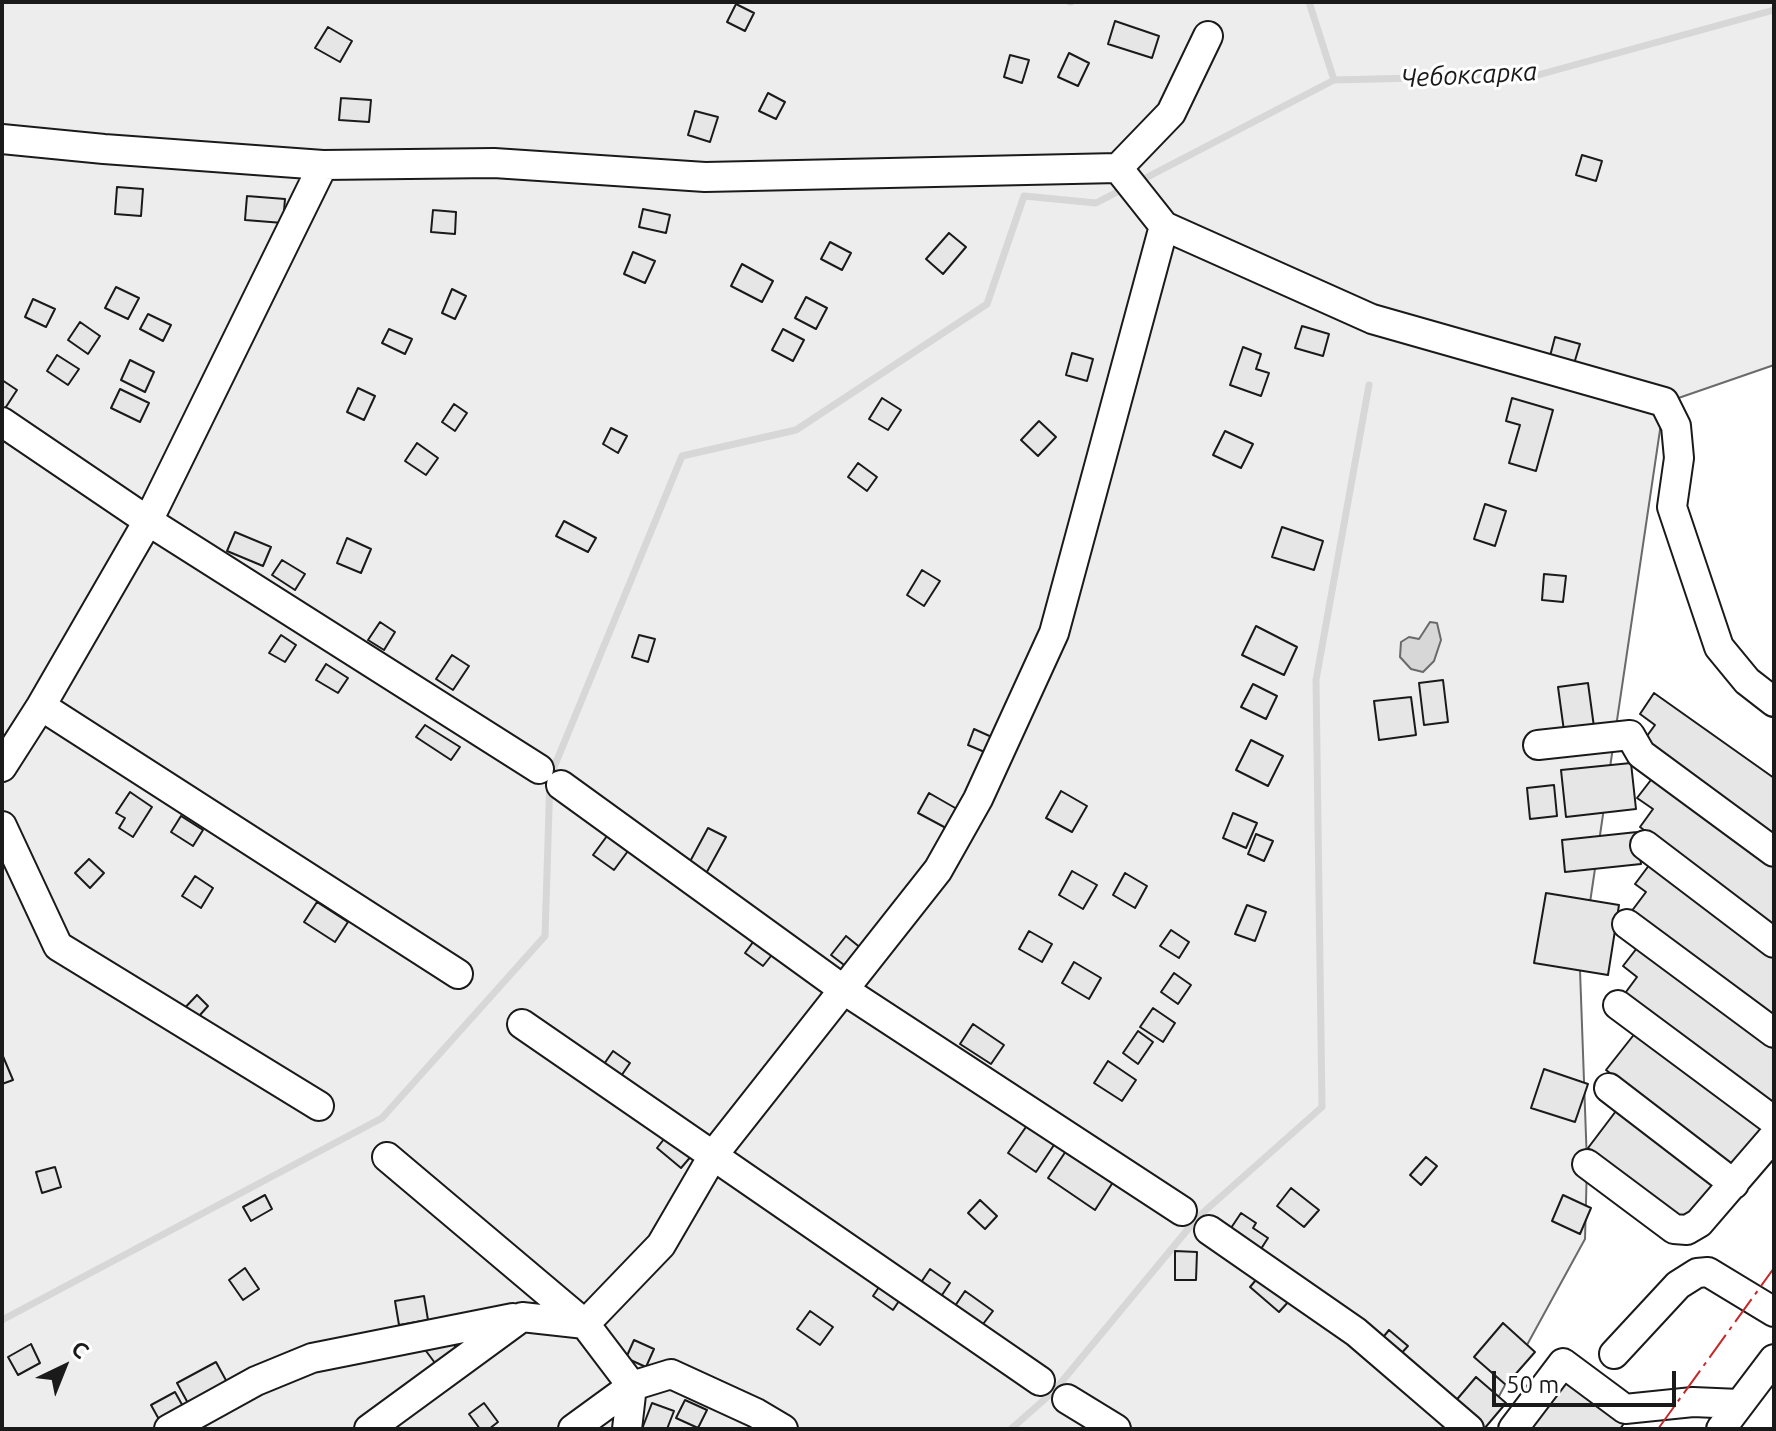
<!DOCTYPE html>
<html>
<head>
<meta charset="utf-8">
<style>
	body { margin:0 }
	#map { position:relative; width:1776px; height:1431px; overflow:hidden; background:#fff; font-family:Ubuntu,sans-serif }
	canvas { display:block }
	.frame { position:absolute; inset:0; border:4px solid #1a1a1a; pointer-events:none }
	.north { position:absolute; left:24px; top:1327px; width:80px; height:80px; -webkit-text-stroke:6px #fff; paint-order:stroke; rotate:43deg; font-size:22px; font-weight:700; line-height:32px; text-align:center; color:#1a1a1a }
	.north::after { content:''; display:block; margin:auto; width:28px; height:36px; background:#1a1a1a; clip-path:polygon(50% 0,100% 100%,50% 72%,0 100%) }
	.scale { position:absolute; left:1492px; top:1371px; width:184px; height:36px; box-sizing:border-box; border:4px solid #1a1a1a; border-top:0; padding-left:10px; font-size:24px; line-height:28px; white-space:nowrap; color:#1a1a1a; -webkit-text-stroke:6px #fff; paint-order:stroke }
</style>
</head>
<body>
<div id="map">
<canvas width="1776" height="1431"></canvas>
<div class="frame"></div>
<div class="north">С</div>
<div class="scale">50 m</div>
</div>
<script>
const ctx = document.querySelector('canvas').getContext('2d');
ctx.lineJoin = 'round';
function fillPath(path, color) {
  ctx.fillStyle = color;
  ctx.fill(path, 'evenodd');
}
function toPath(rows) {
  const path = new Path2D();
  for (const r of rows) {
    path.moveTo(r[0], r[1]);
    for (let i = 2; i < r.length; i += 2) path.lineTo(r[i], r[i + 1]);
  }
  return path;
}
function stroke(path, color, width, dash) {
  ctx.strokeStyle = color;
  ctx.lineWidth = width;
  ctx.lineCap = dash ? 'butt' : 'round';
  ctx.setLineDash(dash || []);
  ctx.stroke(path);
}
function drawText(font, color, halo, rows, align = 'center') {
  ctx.font = font + ' Ubuntu,sans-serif';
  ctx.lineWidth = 6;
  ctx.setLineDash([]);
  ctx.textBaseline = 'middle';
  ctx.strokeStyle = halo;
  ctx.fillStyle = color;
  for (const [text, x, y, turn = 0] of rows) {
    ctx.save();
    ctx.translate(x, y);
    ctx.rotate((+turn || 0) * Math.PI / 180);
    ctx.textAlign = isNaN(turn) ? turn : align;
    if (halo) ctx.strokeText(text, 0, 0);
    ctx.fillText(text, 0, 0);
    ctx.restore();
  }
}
const built = toPath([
	[2,2,1774,2,1774,365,1664,403,1580,970,1587,1164,1585,1239,1481,1429,2,1429,2,2]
]);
fillPath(built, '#ededed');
stroke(built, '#6a6a6a', 2);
const water = toPath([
	[1430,622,1437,623,1441,640,1434,661,1423,672,1411,669,1400,657,1401,642,1409,637,1419,639,1430,622]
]);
fillPath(water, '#d7d7d7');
stroke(water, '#6a6a6a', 2);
stroke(toPath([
	[1070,2,1071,2],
	[1309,2,1334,80,1538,75,1774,10],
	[1136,183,1334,80],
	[2,1320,382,1118,545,936,550,777,682,456,796,430,987,304,1024,196,1096,203,1125,188],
	[1011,1429,1054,1391,1198,1217,1322,1107,1316,680,1369,385]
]), '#d7d7d7', 7);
const building = toPath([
	[736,4,754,13,745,31,727,22,736,4],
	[1115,21,1159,36,1152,58,1108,44,1115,21],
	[328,27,352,41,340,62,315,48,328,27],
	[1069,53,1089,63,1078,86,1058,77,1069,53],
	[1010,55,1029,60,1022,83,1004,77,1010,55],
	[768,93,785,102,776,119,759,111,768,93],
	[341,98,371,100,369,122,339,120,341,98],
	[695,111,718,117,710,142,688,135,695,111],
	[1582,155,1602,161,1596,181,1576,175,1582,155],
	[117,187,143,189,141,216,115,214,117,187],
	[247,196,285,199,283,223,245,220,247,196],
	[643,209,670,215,666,233,639,227,643,209],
	[433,210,456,212,455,234,431,232,433,210],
	[949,233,966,247,943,274,926,259,949,233],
	[830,242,851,253,842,270,821,259,830,242],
	[633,252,655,261,645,283,624,274,633,252],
	[742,264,773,281,762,302,731,286,742,264],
	[116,287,139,298,128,319,105,308,116,287],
	[452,289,466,296,455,319,442,313,452,289],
	[806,297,827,308,816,329,795,318,806,297],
	[33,299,55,309,46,327,25,317,33,299],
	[148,314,171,325,163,341,140,329,148,314],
	[80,322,100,336,88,354,68,340,80,322],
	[1302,326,1329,334,1323,356,1295,348,1302,326],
	[389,329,412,339,405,354,382,343,389,329],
	[783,329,804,340,793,361,772,350,783,329],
	[1555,337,1580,344,1573,367,1549,360,1555,337],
	[1243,347,1261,354,1256,369,1269,373,1261,396,1230,385,1243,347],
	[1072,353,1093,359,1087,381,1066,375,1072,353],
	[57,355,79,369,68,385,47,371,57,355],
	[130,360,154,372,145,392,121,380,130,360],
	[2,380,17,390,4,410,2,409,2,380],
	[358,388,375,396,364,420,347,412,358,388],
	[120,389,149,403,140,422,111,408,120,389],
	[882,398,901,410,888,430,869,419,882,398],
	[1512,398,1553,410,1536,471,1509,463,1520,425,1506,421,1512,398],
	[454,404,467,413,455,431,442,422,454,404],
	[1039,421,1056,437,1038,456,1021,440,1039,421],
	[611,428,627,436,618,453,603,444,611,428],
	[1225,431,1253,444,1241,468,1213,455,1225,431],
	[417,443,438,458,426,475,405,461,417,443],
	[858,463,877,477,867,491,848,477,858,463],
	[1485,504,1506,511,1495,546,1474,539,1485,504],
	[564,521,596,538,588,552,556,536,564,521],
	[1282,527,1323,541,1314,570,1272,557,1282,527],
	[235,532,271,547,263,566,227,551,235,532],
	[347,538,371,549,361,573,337,563,347,538],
	[282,560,305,574,295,590,272,575,282,560],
	[922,570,940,581,924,606,907,595,922,570],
	[1544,574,1566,576,1563,602,1542,600,1544,574],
	[380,622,395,632,384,650,368,640,380,622],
	[1256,626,1297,647,1284,675,1242,655,1256,626],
	[281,635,296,645,285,662,269,653,281,635],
	[639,635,655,639,648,662,632,657,639,635],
	[452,655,469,666,453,690,436,679,452,655],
	[326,664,348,678,338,693,316,680,326,664],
	[1443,680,1448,722,1424,725,1419,683,1443,680],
	[1588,683,1594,727,1564,731,1558,687,1588,683],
	[1253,684,1277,696,1266,719,1241,707,1253,684],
	[1654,693,1774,778,1774,839,1641,744,1655,725,1640,714,1654,693],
	[1411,697,1416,735,1379,740,1374,701,1411,697],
	[425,725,460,747,451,760,416,737,425,725],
	[974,729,994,738,987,753,968,745,974,729],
	[1251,740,1283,756,1268,786,1236,770,1251,740],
	[1631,763,1636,809,1566,817,1561,770,1631,763],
	[1654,776,1774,864,1774,927,1640,827,1653,809,1637,798,1654,776],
	[1554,785,1557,816,1530,819,1527,788,1554,785],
	[1061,791,1087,806,1072,832,1046,818,1061,791],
	[130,792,152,807,133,837,119,828,125,818,116,813,130,792],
	[929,793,957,809,946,828,918,813,929,793],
	[1233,813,1257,823,1246,848,1223,838,1233,813],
	[181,816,203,830,193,846,171,832,181,816],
	[708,828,726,837,703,879,686,869,708,828],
	[1637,832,1641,864,1565,872,1562,840,1637,832],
	[1256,834,1273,841,1264,861,1248,854,1256,834],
	[607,836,628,851,614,870,593,855,607,836],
	[89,859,104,873,90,888,75,873,89,859],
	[1650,864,1774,957,1774,1020,1631,912,1646,892,1635,884,1650,864],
	[1072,871,1097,885,1083,909,1059,895,1072,871],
	[1125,873,1147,886,1135,908,1113,895,1125,873],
	[195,876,213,888,201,908,182,896,195,876],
	[1546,893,1619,905,1608,975,1534,963,1546,893],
	[317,902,348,922,335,942,304,922,317,902],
	[1247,905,1266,912,1255,941,1235,934,1247,905],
	[1171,930,1189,942,1179,958,1160,946,1171,930],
	[1029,931,1052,944,1042,962,1019,949,1029,931],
	[846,936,867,953,852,971,831,955,846,936],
	[756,938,775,951,763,966,745,953,756,938],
	[1637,948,1774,1049,1774,1108,1623,996,1637,977,1623,966,1637,948],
	[1074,962,1101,978,1089,999,1062,983,1074,962],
	[1174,973,1191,985,1178,1004,1161,992,1174,973],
	[197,995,208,1006,192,1024,180,1013,197,995],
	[1153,1008,1175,1023,1163,1042,1140,1027,1153,1008],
	[973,1024,1004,1045,991,1064,960,1044,973,1024],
	[1138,1031,1153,1042,1138,1064,1123,1053,1138,1031],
	[1636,1032,1764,1131,1735,1169,1606,1070,1636,1032],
	[613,1051,630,1063,619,1079,602,1067,613,1051],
	[2,1054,13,1080,2,1084,2,1054],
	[1108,1061,1136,1080,1122,1101,1094,1083,1108,1061],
	[1544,1069,1588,1084,1575,1122,1531,1108,1544,1069],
	[1616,1111,1713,1185,1685,1222,1588,1148,1616,1111],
	[1028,1124,1056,1142,1036,1172,1008,1153,1028,1124],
	[668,1134,693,1154,681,1168,657,1148,668,1134],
	[1070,1145,1117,1176,1095,1210,1048,1178,1070,1145],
	[1426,1157,1437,1166,1421,1185,1410,1175,1426,1157],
	[55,1167,61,1187,42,1193,36,1172,55,1167],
	[1291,1188,1319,1210,1304,1227,1277,1206,1291,1188],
	[265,1195,272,1209,251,1221,243,1207,265,1195],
	[1563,1195,1591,1208,1580,1234,1552,1221,1563,1195],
	[980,1200,997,1216,985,1229,968,1213,980,1200],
	[1241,1213,1256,1223,1253,1228,1268,1238,1259,1252,1229,1231,1241,1213],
	[1175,1251,1197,1252,1196,1280,1175,1280,1175,1251],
	[245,1268,259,1289,243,1300,229,1280,245,1268],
	[930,1269,950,1283,938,1301,918,1287,930,1269],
	[1261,1274,1290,1300,1279,1312,1250,1287,1261,1274],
	[887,1275,907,1289,893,1310,873,1296,887,1275],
	[965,1291,993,1311,980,1328,953,1309,965,1291],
	[424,1296,428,1320,399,1325,395,1301,424,1296],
	[810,1311,833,1327,820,1345,797,1329,810,1311],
	[1503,1323,1535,1352,1506,1385,1474,1357,1503,1323],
	[1389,1330,1408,1346,1398,1357,1380,1341,1389,1330],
	[447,1335,459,1352,438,1367,426,1351,447,1335],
	[634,1340,654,1349,646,1367,626,1358,634,1340],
	[31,1344,40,1363,18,1375,8,1357,31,1344],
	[216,1362,228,1384,189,1405,177,1383,216,1362],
	[1476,1377,1506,1403,1484,1429,1453,1404,1476,1377],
	[1567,1380,1625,1422,1620,1429,1531,1429,1567,1380],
	[175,1392,185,1410,161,1423,151,1405,175,1392],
	[685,1400,707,1410,698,1428,676,1418,685,1400],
	[484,1403,498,1422,489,1429,480,1429,469,1414,484,1403],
	[652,1403,674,1411,667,1429,642,1429,652,1403]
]);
fillPath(building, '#e6e6e6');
stroke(building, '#1a1a1a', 2);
const minor = toPath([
	[2,139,104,149,323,165,494,163,705,177,1118,168,1171,113,1208,36],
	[1118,168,1164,226,1372,319,1664,402,1676,426,1679,458,1672,507,1719,647,1747,681,1774,702],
	[2,422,148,521,539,769],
	[41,706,458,974],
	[1538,745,1630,735,1641,754,1774,852],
	[2,767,41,706,148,521,323,165],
	[561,785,844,990,1182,1211],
	[2,826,58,946,319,1106],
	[1645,845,1774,943],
	[1627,924,1774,1033],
	[1618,1005,1774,1121],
	[522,1024,1040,1381],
	[1609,1088,1734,1184],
	[387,1157,585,1324,632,1386,627,1429],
	[1587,1164,1674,1229,1687,1230,1699,1223,1774,1136],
	[1209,1230,1356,1332,1469,1429],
	[1614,1354,1678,1285,1697,1273,1708,1272,1774,1312],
	[1067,1399,1116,1429],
	[169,1429,256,1381,312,1358,513,1318],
	[369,1429,522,1317,585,1324,661,1245,714,1154,938,870,978,799,1054,633,1164,226],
	[573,1429,632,1386,671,1374,756,1413,783,1429],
	[1513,1429,1563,1363,1625,1409,1693,1402,1739,1404],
	[1721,1429,1774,1359]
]);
stroke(minor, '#1a1a1a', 32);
stroke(minor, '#fff', 28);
stroke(toPath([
	[1658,1429,1774,1268]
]), '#c62828', 2, [28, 6, 4, 6]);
drawText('italic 26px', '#1a1a1a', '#fff', [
	["Чебоксарка",1469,75,-3]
]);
</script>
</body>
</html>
